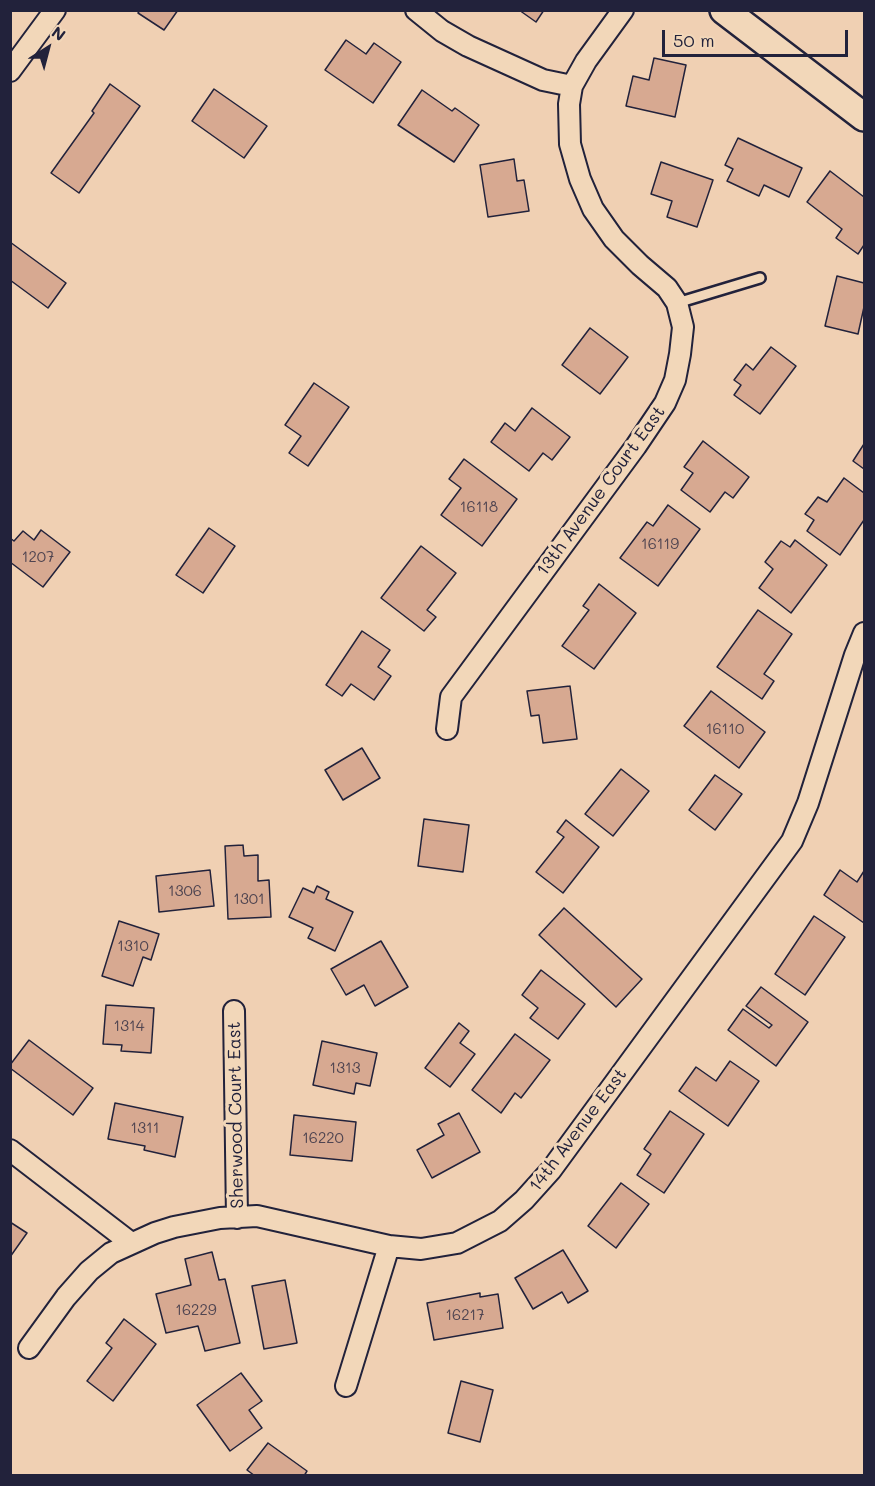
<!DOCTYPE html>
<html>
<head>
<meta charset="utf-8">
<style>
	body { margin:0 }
	#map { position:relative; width:875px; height:1486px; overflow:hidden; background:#f0d0b3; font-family:Mali,sans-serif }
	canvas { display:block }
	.frame { position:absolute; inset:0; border:12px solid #22223b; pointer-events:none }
	.north { position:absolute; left:18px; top:18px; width:60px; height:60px; -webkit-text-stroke:4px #f2d7b9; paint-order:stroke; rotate:36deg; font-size:16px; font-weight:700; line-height:24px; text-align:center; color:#22223b }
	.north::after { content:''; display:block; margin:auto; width:21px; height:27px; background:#22223b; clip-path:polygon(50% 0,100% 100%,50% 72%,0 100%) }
	.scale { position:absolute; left:662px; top:30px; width:186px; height:27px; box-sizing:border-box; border:3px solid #22223b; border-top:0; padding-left:8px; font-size:18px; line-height:21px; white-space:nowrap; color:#22223b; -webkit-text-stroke:4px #f2d7b9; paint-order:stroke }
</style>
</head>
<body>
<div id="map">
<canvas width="875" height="1486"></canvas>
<div class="frame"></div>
<div class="north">N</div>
<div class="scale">50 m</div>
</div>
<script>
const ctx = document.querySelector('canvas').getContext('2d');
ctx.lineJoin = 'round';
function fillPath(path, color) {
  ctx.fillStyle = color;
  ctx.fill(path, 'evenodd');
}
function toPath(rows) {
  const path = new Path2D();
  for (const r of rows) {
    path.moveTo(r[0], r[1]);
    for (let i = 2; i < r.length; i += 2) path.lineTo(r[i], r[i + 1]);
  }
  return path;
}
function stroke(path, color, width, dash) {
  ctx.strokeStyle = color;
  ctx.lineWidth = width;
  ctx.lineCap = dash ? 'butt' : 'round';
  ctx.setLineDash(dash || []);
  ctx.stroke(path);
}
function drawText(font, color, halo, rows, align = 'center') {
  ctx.font = font + ' Mali,sans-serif';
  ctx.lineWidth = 6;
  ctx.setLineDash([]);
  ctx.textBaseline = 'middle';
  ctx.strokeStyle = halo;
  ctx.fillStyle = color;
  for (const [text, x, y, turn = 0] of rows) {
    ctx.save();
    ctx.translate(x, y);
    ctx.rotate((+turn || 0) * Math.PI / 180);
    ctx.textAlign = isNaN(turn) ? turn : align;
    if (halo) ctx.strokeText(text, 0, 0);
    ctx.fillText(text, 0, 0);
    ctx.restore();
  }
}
const building = toPath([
	[140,10,178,10,164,30,138,13,140,10],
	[519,10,544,10,536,22,519,10],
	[346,40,366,54,374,43,401,62,373,103,325,70,346,40],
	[654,58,686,65,675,117,626,106,633,76,649,80,654,58],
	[110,84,140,106,79,193,51,173,94,113,92,111,110,84],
	[214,89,267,126,244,158,192,121,214,89],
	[422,90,452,111,455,108,479,125,454,162,398,125,422,90],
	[738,138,802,168,789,197,764,185,759,196,727,181,733,169,725,165,738,138],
	[514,159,517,181,524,180,529,211,488,217,480,165,514,159],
	[661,162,713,180,697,227,667,217,672,201,651,194,661,162],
	[830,171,864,197,864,245,858,254,836,238,842,229,807,202,830,171],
	[10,242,66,283,48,308,10,280,10,242],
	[837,276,864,283,864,307,858,334,825,326,837,276],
	[590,328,628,357,600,394,562,365,590,328],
	[771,347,796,366,760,414,734,395,741,385,734,380,746,364,753,370,771,347],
	[314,383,349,407,308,466,289,453,301,436,285,425,314,383],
	[532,408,570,437,552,460,543,453,529,471,491,442,505,423,515,431,532,408],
	[703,441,749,477,733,498,725,492,710,512,681,490,693,473,684,467,703,441],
	[864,444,864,469,853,461,864,444],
	[464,459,517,499,482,546,441,515,461,488,449,479,464,459],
	[844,478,864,493,864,520,840,555,807,531,814,520,805,514,818,497,827,502,844,478],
	[668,505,700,529,658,586,620,558,647,522,653,526,668,505],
	[209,528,235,546,203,593,176,575,209,528],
	[41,530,70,552,43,587,10,562,10,538,14,541,23,531,34,540,41,530],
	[795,540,827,565,791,613,759,588,773,569,765,562,781,541,790,547,795,540],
	[421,546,456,573,427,610,436,617,424,631,381,598,421,546],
	[599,584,636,613,594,669,562,646,589,610,583,606,599,584],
	[758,610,792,634,764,674,774,681,762,699,717,667,758,610],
	[362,631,390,650,378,667,391,676,374,700,351,684,342,696,326,685,362,631],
	[570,686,577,739,543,743,539,715,531,716,527,691,570,686],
	[711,691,765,732,739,768,684,726,711,691],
	[362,748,380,778,343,800,325,770,362,748],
	[621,769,649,791,613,836,585,814,621,769],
	[715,775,742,794,715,830,689,810,715,775],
	[424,819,469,825,463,872,418,866,424,819],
	[566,820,599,847,563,893,536,872,564,837,557,832,566,820],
	[243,845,244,856,258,855,258,881,269,880,271,917,228,919,225,846,243,845],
	[210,870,214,906,159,912,156,876,210,870],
	[840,870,857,882,864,871,864,923,824,895,840,870],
	[317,886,329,892,326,899,353,912,335,951,308,938,313,928,289,917,303,888,314,893,317,886],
	[564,908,642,979,616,1007,539,935,564,908],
	[814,916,845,937,805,995,775,974,814,916],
	[119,921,159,934,151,960,143,957,133,986,102,976,119,921],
	[381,941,408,987,375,1006,364,985,346,995,331,969,381,941],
	[541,970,585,1004,558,1039,530,1018,538,1008,522,995,541,970],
	[761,987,808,1022,776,1066,728,1030,743,1009,769,1028,772,1025,746,1006,761,987],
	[106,1005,154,1008,151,1053,121,1051,122,1045,103,1044,106,1005],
	[459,1023,469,1031,460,1043,475,1054,450,1087,425,1068,459,1023],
	[515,1034,550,1060,521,1098,515,1093,501,1113,472,1090,515,1034],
	[29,1040,93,1088,73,1115,10,1068,10,1065,29,1040],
	[322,1041,377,1053,370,1086,356,1083,354,1094,313,1085,322,1041],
	[730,1061,759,1081,728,1126,679,1091,696,1067,716,1081,730,1061],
	[115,1103,183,1117,175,1157,144,1150,145,1146,108,1139,115,1103],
	[670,1111,704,1134,664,1193,637,1175,651,1154,644,1149,670,1111],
	[459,1113,480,1152,432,1178,417,1150,444,1135,438,1124,459,1113],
	[294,1115,356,1122,352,1161,290,1155,294,1115],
	[621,1183,649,1204,616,1248,588,1226,621,1183],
	[10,1222,27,1233,10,1257,10,1222],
	[563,1250,588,1291,568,1303,562,1292,533,1309,515,1278,563,1250],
	[212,1252,219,1280,225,1279,240,1343,205,1351,198,1326,166,1333,156,1294,191,1285,185,1259,212,1252],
	[285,1280,297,1343,264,1349,252,1286,285,1280],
	[480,1293,480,1297,498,1294,503,1328,434,1340,427,1303,480,1293],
	[124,1319,156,1344,113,1401,87,1381,112,1348,106,1343,124,1319],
	[241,1373,262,1401,249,1410,262,1428,230,1451,197,1405,241,1373],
	[461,1381,493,1390,480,1442,448,1433,461,1381],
	[268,1443,307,1471,304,1476,255,1476,247,1470,268,1443]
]);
fillPath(building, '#d7a991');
stroke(building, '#22223b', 1.5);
const lane = toPath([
	[677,303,760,278]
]);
const street = toPath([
	[416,10,442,31,468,46,543,80,572,86],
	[10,71,55,10],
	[447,729,451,697,636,446,665,403,675,380,680,354,683,327,677,303,667,288,640,265,614,239,593,209,580,179,570,144,569,104,572,86,586,61,623,10],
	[234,1011,237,1218],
	[10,1150,131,1243],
	[29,1348,66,1297,89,1271,111,1253,155,1233,174,1227,220,1218,257,1216,389,1246,421,1249,457,1243,500,1221,524,1200,551,1170,792,841,808,803,855,655,864,633],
	[346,1386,389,1246]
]);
const secondary = toPath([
	[724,10,864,117]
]);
stroke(lane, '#22223b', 14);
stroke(street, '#22223b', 24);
stroke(secondary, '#22223b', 32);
stroke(lane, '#f2d7b9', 9);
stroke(street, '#f2d7b9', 20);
stroke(secondary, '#f2d7b9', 27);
drawText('15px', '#4f4450', null, [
	["16118",479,507],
	["16119",660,544],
	["1207",38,557],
	["16110",725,729],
	["1306",185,891],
	["1301",249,899],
	["1310",133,946],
	["1314",129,1026],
	["1313",345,1068],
	["1311",145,1128],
	["16220",323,1138],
	["16229",196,1310],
	["16217",465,1315]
]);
drawText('18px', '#22223b', '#f2d7b9', [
	["13th Avenue Court East",601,491,-54],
	["Sherwood Court East",236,1115,-91],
	["14th Avenue East",578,1130,-53]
]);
</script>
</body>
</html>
